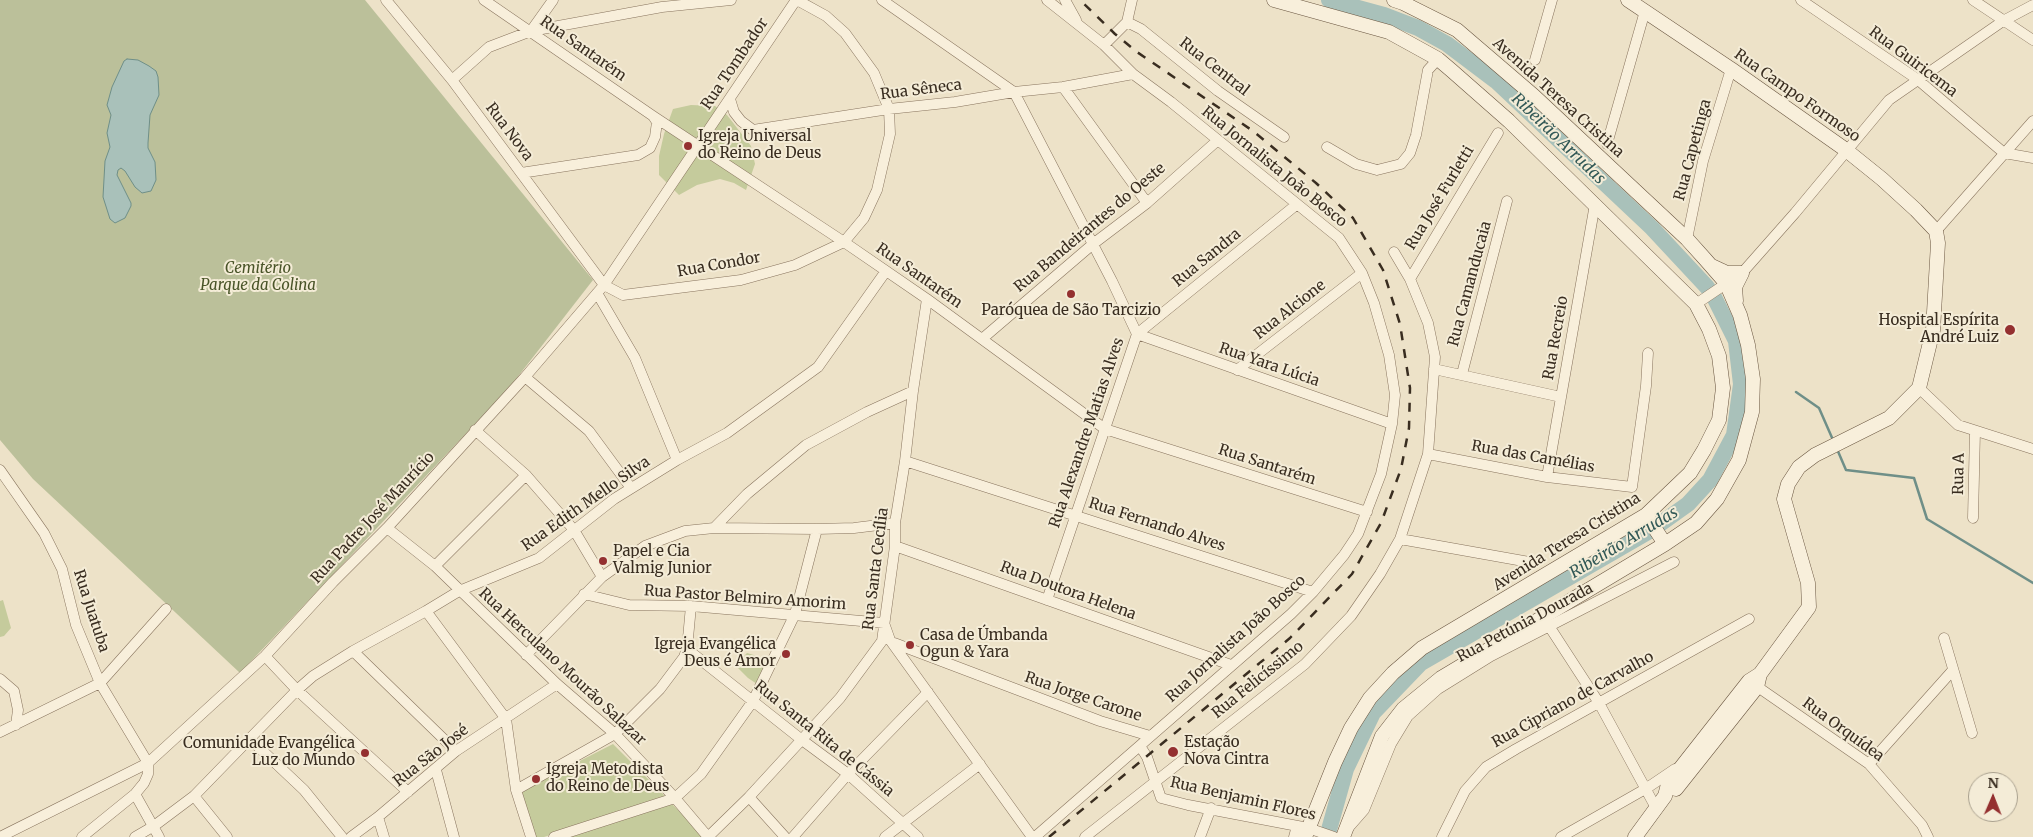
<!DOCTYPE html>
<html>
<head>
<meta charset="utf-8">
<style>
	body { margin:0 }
	#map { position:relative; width:2033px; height:837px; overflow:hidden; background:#ede2c8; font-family:Merriweather,serif }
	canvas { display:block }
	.north { position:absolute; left:1968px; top:772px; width:50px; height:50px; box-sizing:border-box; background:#f4ecd7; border:1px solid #a9a08e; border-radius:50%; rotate:1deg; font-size:14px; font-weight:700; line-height:20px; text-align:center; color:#392d20 }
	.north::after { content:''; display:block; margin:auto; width:18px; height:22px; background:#943030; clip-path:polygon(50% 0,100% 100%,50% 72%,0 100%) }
</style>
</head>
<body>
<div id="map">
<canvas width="2033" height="837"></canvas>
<div class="north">N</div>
</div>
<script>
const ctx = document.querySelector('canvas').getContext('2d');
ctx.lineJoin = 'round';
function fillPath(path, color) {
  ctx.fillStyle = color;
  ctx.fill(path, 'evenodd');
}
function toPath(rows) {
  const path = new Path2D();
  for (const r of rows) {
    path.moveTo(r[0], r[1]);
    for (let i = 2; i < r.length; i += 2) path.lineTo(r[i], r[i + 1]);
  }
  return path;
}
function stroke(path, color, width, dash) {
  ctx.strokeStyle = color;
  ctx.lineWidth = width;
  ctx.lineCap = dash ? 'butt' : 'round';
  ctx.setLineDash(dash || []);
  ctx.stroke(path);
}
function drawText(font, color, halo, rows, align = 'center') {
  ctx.font = font + ' Merriweather,serif';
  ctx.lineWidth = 4;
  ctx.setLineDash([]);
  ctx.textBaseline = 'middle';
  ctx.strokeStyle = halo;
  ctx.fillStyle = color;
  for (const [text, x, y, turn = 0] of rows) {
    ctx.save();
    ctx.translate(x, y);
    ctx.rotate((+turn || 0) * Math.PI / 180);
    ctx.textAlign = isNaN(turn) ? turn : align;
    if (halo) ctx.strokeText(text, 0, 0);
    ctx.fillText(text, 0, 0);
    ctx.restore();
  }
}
fillPath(toPath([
	[691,105,715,106,727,115,751,146,755,164,746,190,734,183,720,179,697,185,679,195,659,175,659,156,664,134,673,109],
	[3,600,11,628,4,636,0,637,0,601],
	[747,653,764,658,770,663,757,684,748,678,738,668,740,660],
	[613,744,667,798,544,837,535,837,521,791],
	[672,804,705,837,562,837]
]), '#c5cb9c');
fillPath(toPath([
	[0,0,365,0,593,280,509,388,240,673,33,479,0,440]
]), '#bbc09a');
const water = toPath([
	[127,59,138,60,149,66,156,71,158,77,159,95,150,115,148,143,148,148,155,162,156,180,151,191,142,193,135,187,125,171,121,168,118,170,117,175,131,203,131,206,125,218,115,223,110,219,103,197,105,161,110,147,107,133,111,115,107,105,112,87,124,61,127,59]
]);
fillPath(water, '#a9c1ba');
stroke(water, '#6f8f88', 1);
stroke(toPath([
	[1796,392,1819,408,1833,440],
	[1837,449,1846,470,1914,478,1927,519,2033,583]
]), '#6f8f88', 2.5);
stroke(toPath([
	[1327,837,1346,769,1373,713,1421,663,1653,529,1688,504,1710,480,1734,435,1741,384,1736,341,1714,297,1707,287,1652,228,1496,81,1447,44,1418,28,1384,15,1329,0]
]), '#a9c1ba', 16);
const street = toPath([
	[386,0,452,80,604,285,623,295,741,280,795,265,844,242,864,218,877,190,890,134,889,109,874,73,845,33,826,16,797,0],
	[484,0,653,116,844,242,927,299,1105,429,1367,512],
	[882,0,1014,92,1112,281,1137,334,1047,600],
	[1065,0,1076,20],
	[1801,0,1917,79,2004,153],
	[1973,0,2033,40],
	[1127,22,1141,29,1218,91,1284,137],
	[531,31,553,0],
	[1104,45,1127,22,1132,0],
	[1535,60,1552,0],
	[452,80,489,47,531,31,662,7,731,0],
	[1063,87,1147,203],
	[730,99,734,112,741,121,753,130,889,109,955,102,1014,92,1063,87,1133,74],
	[1607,144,1645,11],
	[1327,147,1356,164,1377,170,1401,164,1410,153,1416,135,1428,70,1438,59],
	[2004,153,2033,158],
	[521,173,638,155,650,148,655,137,657,122,653,116],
	[1936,231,2033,121],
	[1687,239,1703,161,1731,69],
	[1410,279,1498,133],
	[597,293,635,358,677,460],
	[1696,304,1742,273,1795,213,1889,100,2003,21,2033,5],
	[1137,334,1392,424],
	[1137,334,1296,205],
	[982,339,1093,244,1147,203,1218,140],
	[1434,369,1561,397],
	[1237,370,1362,273],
	[1462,374,1507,201],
	[525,377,589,431,631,488],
	[1919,388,1958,425,2033,449],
	[475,430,526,475,574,530,602,577],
	[1428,454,1547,477,1632,487,1646,386,1648,353],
	[905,461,1313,592],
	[0,470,44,533,62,569,76,625,100,683,148,763],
	[1547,477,1595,204],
	[1973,518,1975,431],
	[387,528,435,566,557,684,615,734,675,798,708,837],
	[714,528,747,494,806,445,867,412,913,391],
	[1400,539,1529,562],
	[895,546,1231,665],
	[435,566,526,475],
	[584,594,629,605,691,606,884,623,890,640,1032,837],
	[426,611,506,719,516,790,531,837],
	[1549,626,1599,703,1656,808],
	[1944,638,1972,733],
	[894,643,1100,721,1150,736],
	[687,649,802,740,848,774,918,837],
	[353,651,456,751],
	[526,655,602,577,645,546,685,531,714,528,817,529,854,528,895,523],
	[265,656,297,690,408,792],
	[0,679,14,691,18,710,16,725],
	[1752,683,1869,764,1922,825,1928,837],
	[0,732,100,683,166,609],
	[251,740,304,790,342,837],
	[1140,746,1147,757,1161,798,1188,805,1308,828,1334,837],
	[1869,764,1953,670],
	[436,770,454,837],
	[516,790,615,734,660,689,684,657,687,649,691,606],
	[135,794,159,837],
	[194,796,227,837],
	[749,797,785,837],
	[378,817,384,837],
	[1350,826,1364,810,1391,744,1408,716,1438,689,1491,656,1674,562],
	[0,837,148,763,265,656,333,582,387,528,525,377,604,285,796,0],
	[82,837,135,794,144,783,148,774,148,763],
	[135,837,154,826,194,796,297,690,313,676,353,651,426,611,459,591,539,558,614,499,677,460,727,433,818,367,886,271],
	[351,837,378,817,456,751,557,684],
	[554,837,675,798,701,774,753,701,795,614,817,529],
	[708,837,749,797,840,698,882,641,895,546,895,523,905,461,913,391,927,299],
	[793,837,848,774,928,692],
	[885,837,980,764],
	[1035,837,1291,614,1313,592,1344,555,1358,534,1381,474,1392,424,1395,395,1389,355,1374,303,1362,273,1339,238,1171,102,1133,74,1104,45,1047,0],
	[1085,837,1305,664,1351,616,1380,574,1400,539,1428,454,1435,357,1428,323,1410,279,1394,252],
	[1200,837,1211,808],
	[1294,837,1297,826],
	[1442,837,1465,791,1486,767,1516,749,1749,619],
	[1561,837,1647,788,1675,769]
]);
const secondary = toPath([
	[1274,0,1389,32,1438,59,1451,70,1509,121,1696,304,1709,329,1719,356,1723,388,1719,420,1704,450,1690,473,1646,515,1422,648,1393,673,1370,698,1351,728,1335,762,1305,837],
	[1628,0,1731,69,1846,150,1882,179,1916,210,1936,231,1938,243,1933,330,1919,388,1889,418,1815,455,1799,467,1788,484,1784,499,1808,583,1809,607,1760,674,1749,681,1668,784,1665,796,1635,837],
	[1712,266,1727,273,1742,273,1735,287,1736,301],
	[1646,515,1665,544],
	[1676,789,1757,687,1760,674],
	[1343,837,1382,736,1403,709,1441,678,1665,544,1696,523,1717,499,1739,460,1752,412,1753,379,1748,345,1740,315,1726,283,1705,259,1687,239,1534,96,1457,30,1403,3,1394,0]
]);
stroke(street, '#88745e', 11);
stroke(secondary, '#6a5641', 15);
stroke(street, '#f8efdb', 10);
stroke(secondary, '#f8efdb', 14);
stroke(toPath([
	[1049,837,1290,638,1352,574,1381,523,1401,469,1409,428,1410,388,1400,324,1383,270,1353,218,1316,183,1253,131,1137,52,1115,34,1080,0]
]), '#392d20', 2.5, [9, 9]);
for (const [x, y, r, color] of [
	[688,146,5,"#943030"],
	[1071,294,5,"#943030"],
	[2010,330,6,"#943030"],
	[603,561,5,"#943030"],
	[910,645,5,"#943030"],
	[786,654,5,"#943030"],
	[1173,752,6,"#943030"],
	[365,753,5,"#943030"],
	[536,779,5,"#943030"]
]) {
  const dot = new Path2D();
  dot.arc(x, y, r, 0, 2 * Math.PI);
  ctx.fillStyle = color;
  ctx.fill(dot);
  stroke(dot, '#f4ecd7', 2);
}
drawText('15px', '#392d20', '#f4ecd7', [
	["Rua Santarém",583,49,35],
	["Rua Guiricema",1913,62,37],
	["Rua Tombador",735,64,-56],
	["Rua Central",1214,67,38],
	["Rua Sêneca",921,90,-7],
	["Rua Campo Formoso",1797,96,35],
	["Avenida Teresa Cristina",1558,98,42],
	["Rua Nova",509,132,53],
	["Rua Capetinga",1693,150,-75],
	["Rua Jornalista João Bosco",1274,167,39],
	["Rua José Furletti",1440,198,-59],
	["Rua Bandeirantes do Oeste",1090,228,-40],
	["Rua Sandra",1207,258,-39],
	["Rua Condor",719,265,-10],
	["Rua Santarém",919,276,35],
	["Rua Camanducaia",1470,284,-75],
	["Rua Alcione",1290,310,-38],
	["Rua Recreio",1556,338,-80],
	["Rua Yara Lúcia",1269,365,19],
	["Rua Alexandre Matias Alves",1087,433,-71],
	["Rua das Camélias",1533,457,10],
	["Rua Santarém",1267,465,18],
	["Rua A",1959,474,-89],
	["Rua Edith Mello Silva",586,504,-35],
	["Rua Padre José Maurício",373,518,-47],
	["Rua Fernando Alves",1157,525,18],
	["Avenida Teresa Cristina",1567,542,-32],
	["Rua Santa Cecília",876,569,-83],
	["Rua Doutora Helena",1068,591,20],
	["Rua Pastor Belmiro Amorim",745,598,4],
	["Rua Juatuba",91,611,72],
	["Rua Petúnia Dourada",1525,623,-28],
	["Rua Jornalista João Bosco",1236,639,-42],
	["Rua Herculano Mourão Salazar",562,667,43],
	["Rua Felicíssimo",1258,680,-39],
	["Rua Jorge Carone",1083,697,19],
	["Rua Cipriano de Carvalho",1573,700,-29],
	["Rua Orquídea",1843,730,36],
	["Rua Santa Rita de Cássia",824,739,39],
	["Rua São José",431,756,-38],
	["Rua Benjamin Flores",1243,799,13]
]);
drawText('15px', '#392d20', '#f4ecd7', [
	["Igreja Universal",698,137],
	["do Reino de Deus",698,154],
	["Paróquea de São Tarcizio",1071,311,"center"],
	["Hospital Espírita",1999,321,"right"],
	["André Luiz",1999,338,"right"],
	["Papel e Cia",613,552],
	["Valmig Junior",613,569],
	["Casa de Úmbanda",920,636],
	["Ogun & Yara",920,653],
	["Igreja Evangélica",776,645,"right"],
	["Deus é Amor",776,662,"right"],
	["Estação",1184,743],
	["Nova Cintra",1184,760],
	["Comunidade Evangélica",355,744,"right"],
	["Luz do Mundo",355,761,"right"],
	["Igreja Metodista",546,770],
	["do Reino de Deus",546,787]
], 'left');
drawText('italic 15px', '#495428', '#f4ecd7', [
	["Cemitério",258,269],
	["Parque da Colina",258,286]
]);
drawText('italic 16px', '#315856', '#f4ecd7', [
	["Ribeirão Arrudas",1558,139,44],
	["Ribeirão Arrudas",1624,543,-31]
]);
</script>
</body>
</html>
